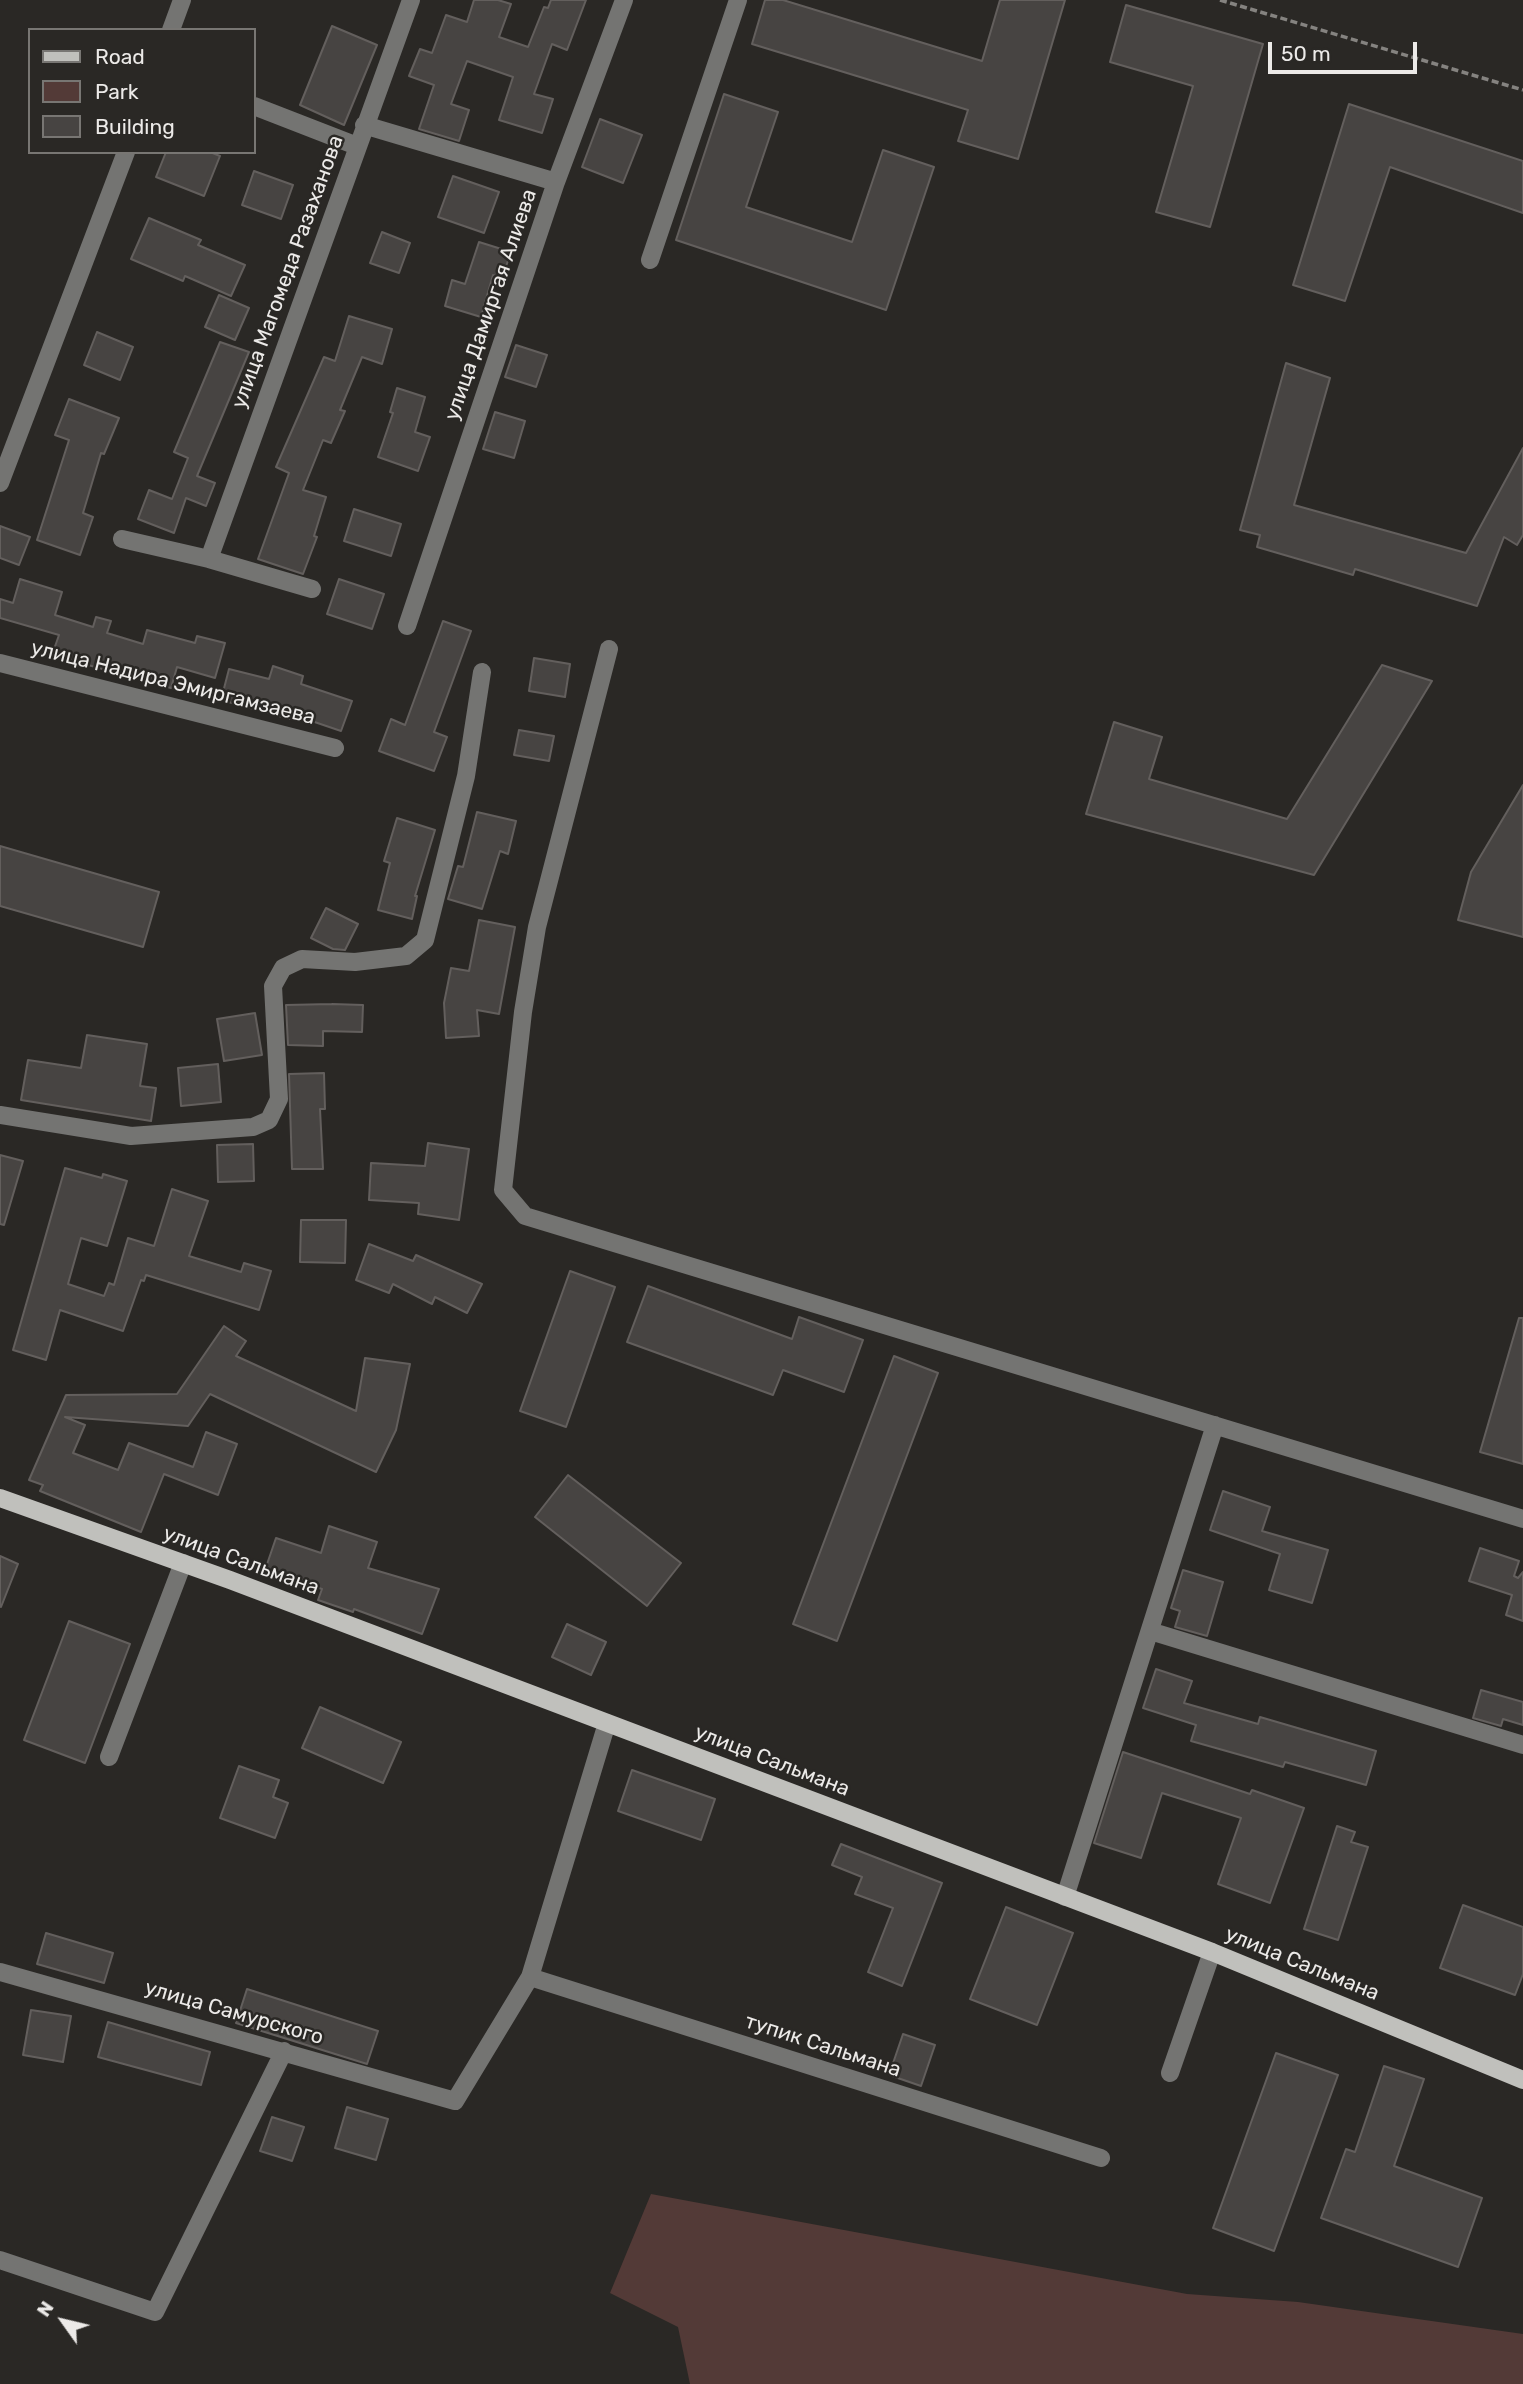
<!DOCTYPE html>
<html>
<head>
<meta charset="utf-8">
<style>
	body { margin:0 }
	#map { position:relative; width:1523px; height:2384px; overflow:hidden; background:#2a2825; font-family:Rubik,sans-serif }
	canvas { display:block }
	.legend { position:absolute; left:28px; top:28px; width:228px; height:126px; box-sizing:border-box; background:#2a2825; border:2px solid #787673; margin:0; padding:9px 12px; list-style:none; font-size:21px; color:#eceae8 }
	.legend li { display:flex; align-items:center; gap:14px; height:35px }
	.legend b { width:35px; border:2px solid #787673 }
	.north { position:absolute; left:28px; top:2286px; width:70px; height:70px; -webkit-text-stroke:5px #2a2825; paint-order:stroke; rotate:304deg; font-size:19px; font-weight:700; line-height:28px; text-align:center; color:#eceae8 }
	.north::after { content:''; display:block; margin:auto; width:24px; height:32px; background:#eceae8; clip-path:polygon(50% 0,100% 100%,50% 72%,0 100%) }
	.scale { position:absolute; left:1268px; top:42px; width:149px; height:32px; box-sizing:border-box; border:4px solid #eceae8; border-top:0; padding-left:9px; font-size:21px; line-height:24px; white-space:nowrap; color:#eceae8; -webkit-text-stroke:5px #2a2825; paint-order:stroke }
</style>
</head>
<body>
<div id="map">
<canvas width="1523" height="2384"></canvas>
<ul class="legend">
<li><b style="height:9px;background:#c0c0bc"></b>Road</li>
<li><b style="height:19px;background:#533a37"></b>Park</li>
<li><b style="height:19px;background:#474442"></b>Building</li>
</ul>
<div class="north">N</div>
<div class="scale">50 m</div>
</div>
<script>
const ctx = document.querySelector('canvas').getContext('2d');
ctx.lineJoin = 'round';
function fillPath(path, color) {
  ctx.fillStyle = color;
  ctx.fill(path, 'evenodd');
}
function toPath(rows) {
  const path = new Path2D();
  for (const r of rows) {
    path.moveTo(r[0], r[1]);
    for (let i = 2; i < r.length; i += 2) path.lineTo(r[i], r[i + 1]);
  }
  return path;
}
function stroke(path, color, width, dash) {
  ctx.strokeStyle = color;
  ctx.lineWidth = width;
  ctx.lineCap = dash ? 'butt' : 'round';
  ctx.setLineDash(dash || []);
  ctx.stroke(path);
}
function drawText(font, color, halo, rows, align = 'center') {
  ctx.font = font + ' Rubik,sans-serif';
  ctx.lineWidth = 5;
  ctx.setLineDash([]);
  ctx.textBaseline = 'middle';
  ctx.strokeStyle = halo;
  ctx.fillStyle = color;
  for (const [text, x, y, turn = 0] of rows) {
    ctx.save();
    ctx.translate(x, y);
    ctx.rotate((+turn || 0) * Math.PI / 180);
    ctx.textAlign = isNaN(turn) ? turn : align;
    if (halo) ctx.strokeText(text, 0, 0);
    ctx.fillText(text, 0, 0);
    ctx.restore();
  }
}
fillPath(toPath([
	[651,2194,1187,2294,1298,2302,1523,2334,1523,2384,690,2384,678,2327,610,2293]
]), '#533a37');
const building = toPath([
	[474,0,498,0,511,4,499,37,528,47,544,7,548,8,551,0,586,0,567,50,552,44,534,94,553,99,542,133,499,120,513,77,467,61,451,104,469,110,459,141,419,129,434,85,409,76,420,49,432,53,446,15,467,22,474,0],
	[765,0,783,0,982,61,1000,0,1065,0,1018,159,958,141,968,110,752,44,765,0],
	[1126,5,1263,44,1210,227,1156,212,1193,86,1110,62,1126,5],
	[332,26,377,45,344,125,300,105,332,26],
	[724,94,778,112,746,207,852,242,883,150,934,167,886,310,676,240,724,94],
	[1349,104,1523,161,1523,213,1390,167,1345,301,1293,285,1349,104],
	[600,119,642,135,623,183,582,167,600,119],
	[166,152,210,152,220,156,204,196,156,177,166,152],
	[254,171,293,185,281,219,242,205,254,171],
	[453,176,499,192,484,233,438,217,453,176],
	[149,218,201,240,198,245,245,265,231,296,185,276,183,281,131,259,149,218],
	[382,232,410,243,399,273,370,263,382,232],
	[479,242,511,252,502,278,493,275,481,317,445,306,452,280,465,284,479,242],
	[219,295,249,308,235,340,205,327,219,295],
	[349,316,392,329,382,364,362,357,340,410,345,411,331,443,323,440,303,490,326,497,314,536,317,537,303,574,258,559,289,473,276,467,324,357,335,361,349,316],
	[97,332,133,347,120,380,84,365,97,332],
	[220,342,249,352,197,476,215,483,206,506,186,498,174,533,138,519,149,490,172,499,188,458,174,452,220,342],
	[516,345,547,355,536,387,505,377,516,345],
	[1286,363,1330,378,1294,505,1466,553,1523,448,1523,535,1517,545,1504,537,1477,606,1355,569,1353,575,1257,547,1260,535,1240,530,1286,363],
	[397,388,425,397,415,432,430,437,418,471,378,457,393,413,390,412,397,388],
	[69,399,119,418,104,454,101,453,83,513,93,517,80,555,37,540,69,440,55,435,69,399],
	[495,412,525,421,514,458,483,449,495,412],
	[354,509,401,524,391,556,344,541,354,509],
	[0,526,30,537,19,565,0,558,0,526],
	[20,579,62,592,55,615,93,627,96,617,111,621,107,633,143,644,147,630,195,643,197,636,225,643,215,678,177,667,171,688,52,655,59,635,0,618,0,599,13,603,20,579],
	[339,579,384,594,372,629,327,614,339,579],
	[443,621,471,631,434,732,447,737,434,771,379,751,391,719,405,725,443,621],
	[534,658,570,664,565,697,529,691,534,658],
	[1382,665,1432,681,1314,875,1086,814,1114,722,1162,737,1149,779,1287,819,1382,665],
	[273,666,303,676,301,684,352,701,341,731,291,714,290,719,221,700,229,669,269,679,273,666],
	[519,730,554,736,549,761,514,755,519,730],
	[1523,785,1523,937,1458,920,1471,872,1523,785],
	[477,812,516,821,508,854,500,851,482,909,448,899,458,866,463,867,477,812],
	[397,818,435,830,415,896,417,896,412,919,378,910,390,863,384,861,397,818],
	[0,846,159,892,143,947,0,906,0,846],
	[326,908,358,924,345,950,333,949,311,938,326,908],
	[479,920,515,927,499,1014,477,1010,479,1036,446,1038,444,1003,451,968,469,971,479,920],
	[332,1004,363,1005,362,1032,323,1031,323,1046,288,1045,286,1005,332,1004],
	[255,1013,262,1055,224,1061,217,1019,255,1013],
	[87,1035,147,1044,140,1086,156,1088,151,1121,21,1100,28,1060,81,1068,87,1035],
	[218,1064,221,1102,181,1106,178,1068,218,1064],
	[324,1073,325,1109,320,1109,323,1169,292,1169,289,1074,324,1073],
	[428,1143,469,1149,459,1220,418,1214,419,1203,369,1200,371,1163,425,1166,428,1143],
	[253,1144,254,1181,218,1182,217,1145,253,1144],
	[0,1155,23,1161,4,1225,0,1224,0,1155],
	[65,1168,102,1178,103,1174,127,1181,107,1246,81,1238,68,1284,104,1296,109,1283,114,1285,128,1238,154,1246,172,1189,208,1201,189,1256,241,1272,244,1263,271,1271,259,1310,146,1275,144,1281,141,1280,123,1331,60,1310,46,1360,13,1350,65,1168],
	[301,1220,346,1220,345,1263,300,1262,301,1220],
	[369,1244,413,1261,416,1255,482,1284,467,1313,435,1297,432,1304,393,1284,389,1293,356,1280,369,1244],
	[570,1271,615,1287,566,1427,520,1411,570,1271],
	[648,1286,792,1339,799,1317,863,1340,844,1392,783,1370,773,1395,627,1342,648,1286],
	[1519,1318,1523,1318,1523,1464,1480,1452,1519,1318],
	[224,1326,246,1341,236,1356,356,1411,365,1358,410,1364,396,1430,376,1472,210,1394,188,1426,65,1417,85,1425,73,1453,118,1470,129,1443,193,1467,206,1432,237,1444,218,1495,164,1474,141,1532,40,1491,43,1485,29,1480,66,1395,177,1394,224,1326],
	[894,1356,938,1373,837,1641,793,1624,894,1356],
	[568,1475,681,1563,647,1606,535,1517,568,1475],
	[1223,1491,1270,1507,1262,1531,1328,1550,1312,1603,1269,1590,1280,1554,1210,1530,1223,1491],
	[329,1526,377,1542,368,1568,439,1589,422,1634,354,1609,353,1612,318,1600,322,1589,265,1570,276,1538,321,1553,329,1526],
	[1480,1548,1519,1561,1514,1576,1518,1578,1523,1572,1523,1621,1506,1615,1512,1595,1469,1581,1480,1548],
	[0,1556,18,1564,1,1607,0,1606,0,1556],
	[1183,1570,1223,1582,1207,1636,1175,1627,1180,1611,1171,1608,1183,1570],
	[69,1621,130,1644,85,1763,24,1740,69,1621],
	[567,1624,606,1642,591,1675,552,1657,567,1624],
	[1156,1669,1192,1681,1184,1703,1258,1724,1260,1717,1376,1751,1366,1785,1285,1762,1283,1767,1191,1741,1196,1725,1143,1708,1156,1669],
	[1481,1690,1523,1702,1523,1725,1503,1719,1501,1726,1473,1718,1481,1690],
	[320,1707,401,1742,383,1783,302,1748,320,1707],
	[1123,1752,1250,1794,1252,1790,1304,1808,1270,1903,1218,1884,1241,1818,1162,1793,1141,1858,1094,1843,1123,1752],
	[239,1766,279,1780,273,1797,288,1803,275,1838,220,1818,239,1766],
	[632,1770,715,1799,701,1840,618,1811,632,1770],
	[1337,1826,1355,1832,1351,1842,1368,1847,1338,1940,1304,1929,1337,1826],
	[841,1844,942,1883,902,1986,868,1972,893,1908,855,1894,862,1877,832,1865,841,1844],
	[1463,1905,1523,1927,1523,1974,1515,1995,1440,1968,1463,1905],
	[1006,1907,1073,1933,1037,2025,970,1999,1006,1907],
	[46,1933,113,1953,104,1983,37,1964,46,1933],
	[247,1989,378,2031,367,2064,236,2023,247,1989],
	[31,2010,71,2016,63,2062,23,2055,31,2010],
	[108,2022,210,2052,201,2085,98,2057,108,2022],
	[903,2034,935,2045,921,2086,889,2075,903,2034],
	[1276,2053,1338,2075,1274,2251,1213,2228,1276,2053],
	[1384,2066,1424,2079,1394,2166,1482,2198,1458,2267,1321,2218,1346,2149,1355,2152,1384,2066],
	[347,2107,388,2119,376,2160,335,2148,347,2107],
	[272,2117,304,2127,292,2161,260,2151,272,2117]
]);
fillPath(building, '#474442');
stroke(building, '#635f5d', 2);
stroke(toPath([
	[1220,0,1523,90]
]), '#858380', 3.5, [7, 3.5]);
stroke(toPath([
	[171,30,182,0],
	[254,106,357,146],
	[364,125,556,182],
	[650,260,738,0],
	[0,483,126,152],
	[122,539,209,559,312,589],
	[209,559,411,0],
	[407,626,556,182,624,0],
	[609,649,537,927,523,1012,503,1190,525,1216,1523,1519],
	[0,663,335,748],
	[0,1115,131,1136,253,1127,269,1120,279,1099,273,986,283,968,302,959,355,962,406,956,425,940,466,776,482,672],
	[1150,1631,1523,1745],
	[109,1757,183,1563],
	[1065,1897,1215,1425],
	[0,1972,455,2101,530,1977,607,1723],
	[530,1977,1101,2158],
	[1170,2073,1212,1952],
	[0,2260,155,2312,284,2051]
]), '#747472', 18);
stroke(toPath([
	[0,1498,230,1580,1212,1952,1523,2080]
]), '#c0c0bc', 18);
drawText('21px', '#eceae8', '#2a2825', [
	["улица Магомеда Разаханова",288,272,-70],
	["улица Дамиргая Алиева",491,305,-71],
	["улица Надира Эмиргамзаева",173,683,14],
	["улица Сальмана",241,1561,20],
	["улица Сальмана",772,1761,21],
	["улица Сальмана",1302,1964,22],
	["улица Самурского",234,2013,16],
	["тупик Сальмана",823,2046,18]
]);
</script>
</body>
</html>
